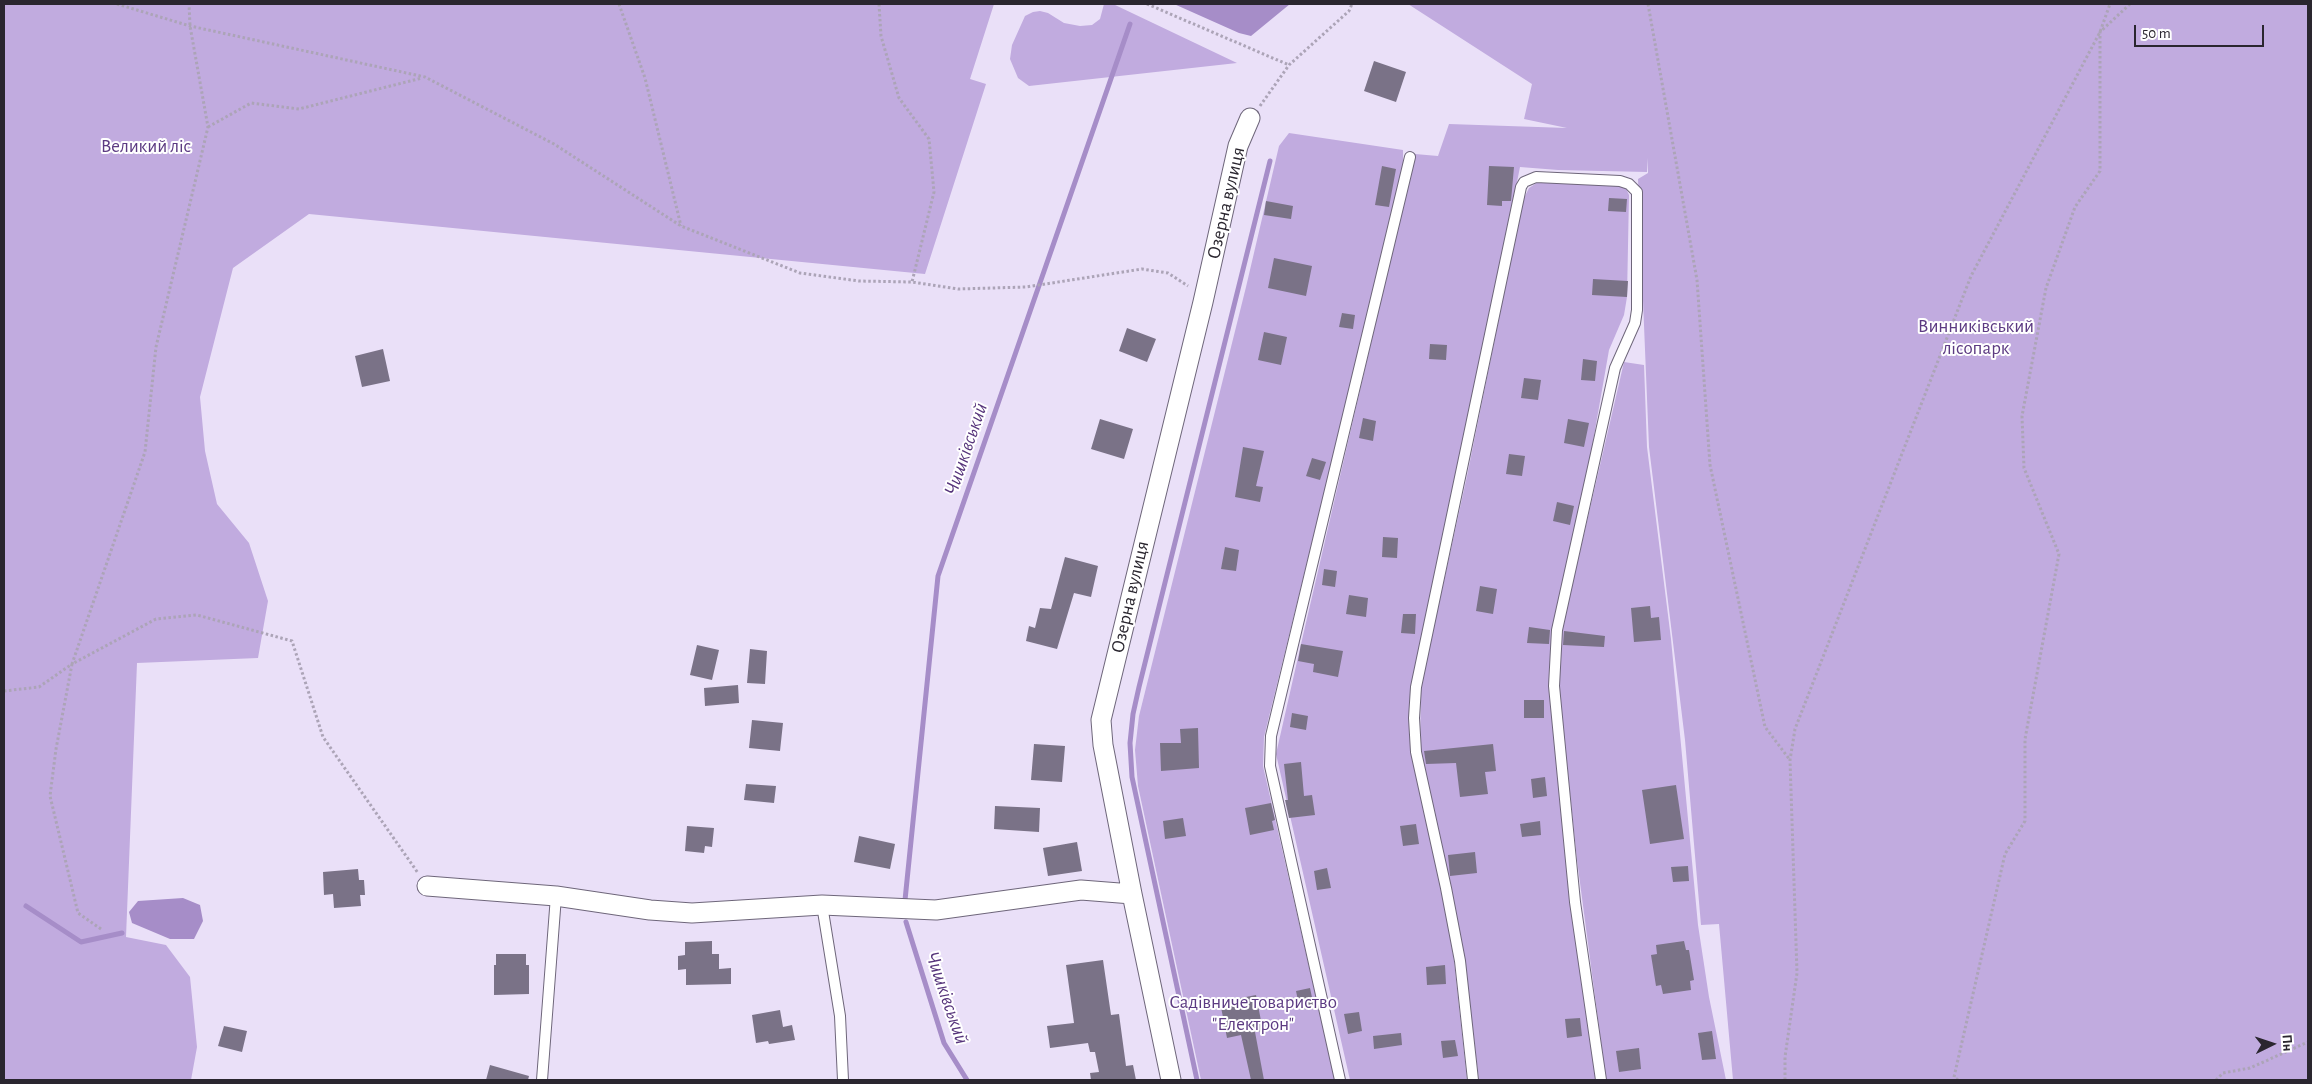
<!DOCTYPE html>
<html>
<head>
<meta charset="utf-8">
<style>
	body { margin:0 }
	#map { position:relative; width:2312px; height:1084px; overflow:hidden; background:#eae0f8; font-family:"Alegreya Sans",sans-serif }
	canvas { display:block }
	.frame { position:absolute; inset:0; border:5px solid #2a262f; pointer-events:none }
	.north { position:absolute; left:2247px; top:1019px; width:50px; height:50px; -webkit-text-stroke:4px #fff; paint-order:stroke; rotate:86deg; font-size:14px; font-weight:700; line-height:20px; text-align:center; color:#2a262f }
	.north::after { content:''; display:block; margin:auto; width:18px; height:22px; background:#2a262f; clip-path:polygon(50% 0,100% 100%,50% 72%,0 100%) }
	.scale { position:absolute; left:2134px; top:25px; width:130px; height:22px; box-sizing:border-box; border:2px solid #2a262f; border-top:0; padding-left:6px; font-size:15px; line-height:18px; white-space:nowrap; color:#2a262f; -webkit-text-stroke:4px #fff; paint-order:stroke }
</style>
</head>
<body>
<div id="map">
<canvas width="2312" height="1084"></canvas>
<div class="frame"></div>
<div class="north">Пн</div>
<div class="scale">50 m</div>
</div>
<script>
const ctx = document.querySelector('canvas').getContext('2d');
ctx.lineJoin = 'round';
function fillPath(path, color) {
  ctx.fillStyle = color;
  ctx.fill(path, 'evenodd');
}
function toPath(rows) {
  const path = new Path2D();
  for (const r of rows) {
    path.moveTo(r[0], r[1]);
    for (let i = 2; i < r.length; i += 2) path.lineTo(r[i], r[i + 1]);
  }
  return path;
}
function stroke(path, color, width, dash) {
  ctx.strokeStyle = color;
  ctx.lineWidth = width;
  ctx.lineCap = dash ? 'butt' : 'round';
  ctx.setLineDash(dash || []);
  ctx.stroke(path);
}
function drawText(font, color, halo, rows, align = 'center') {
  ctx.font = font + ' "Alegreya Sans",sans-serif';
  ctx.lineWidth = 4;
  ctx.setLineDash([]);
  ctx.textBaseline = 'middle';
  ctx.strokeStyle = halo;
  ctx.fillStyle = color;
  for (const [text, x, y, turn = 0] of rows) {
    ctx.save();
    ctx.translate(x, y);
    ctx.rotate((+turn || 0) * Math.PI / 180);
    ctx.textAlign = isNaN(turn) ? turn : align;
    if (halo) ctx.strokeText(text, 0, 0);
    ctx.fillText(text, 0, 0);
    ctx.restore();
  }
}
fillPath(toPath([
	[4,4,994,4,970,79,986,84,925,274,309,214,233,268,200,397,205,451,217,504,249,543,268,601,258,658,137,663,126,937,166,945,190,977,197,1047,191,1080,4,1080],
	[1104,4,1113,4,1237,63,1029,86,1018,78,1010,59,1012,45,1025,16,1033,12,1040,11,1048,13,1064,23,1080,26,1092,25,1100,19],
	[1408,4,2308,4,2308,1080,1733,1080,1719,924,1701,925,1685,740,1649,447,1638,179,1648,173,1648,158,1647,172,1558,170,1520,167,1409,720,1411,753,1442,885,1454,961,1467,1080,1350,1080,1276,754,1301,644,1415,154,1438,156,1449,124,1567,128,1524,119,1532,84],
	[1289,133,1403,150,1403,172,1264,737,1263,766,1335,1080,1201,1080,1138,786,1135,750,1139,716,1246,287,1279,146],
	[1538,182,1625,186,1629,195,1627,297,1624,315,1609,350,1584,493,1554,623,1549,688,1577,948,1596,1080,1479,1080,1464,960,1451,887,1420,751,1421,686,1467,476,1523,200,1529,188],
	[1624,362,1644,365,1647,447,1671,639,1698,925,1709,997,1726,1080,1606,1080,1577,860,1559,688,1562,629]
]), '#c1abdf');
fillPath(toPath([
	[1174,4,1290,4,1251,36,1239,33],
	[183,898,200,905,203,921,194,939,170,939,132,923,129,912,138,901]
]), '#a68dc8');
stroke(toPath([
	[905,900,938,576,1130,24],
	[26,906,81,942,122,933],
	[906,922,944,1043,967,1080],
	[1197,1080,1132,777,1130,743,1133,714,1139,687,1270,161]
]), '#a68dc8', 5);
fillPath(toPath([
	[1374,61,1406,72,1396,102,1364,91],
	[1382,166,1396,169,1389,207,1375,205],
	[1489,166,1514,167,1511,201,1502,201,1502,206,1487,205],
	[1609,198,1627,199,1626,212,1608,211],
	[1266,201,1293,206,1291,219,1264,215],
	[1274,258,1312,266,1306,296,1268,288],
	[1593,279,1628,281,1627,297,1592,295],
	[1342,313,1355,315,1353,329,1339,327],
	[1127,328,1156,339,1147,362,1119,351],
	[1264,332,1287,337,1281,365,1258,360],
	[1430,344,1447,345,1446,360,1429,359],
	[383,349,390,381,362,387,355,356],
	[1583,359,1597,361,1595,381,1581,380],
	[1524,378,1541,380,1538,400,1521,398],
	[1363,418,1376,421,1373,441,1359,438],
	[1100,419,1133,429,1124,459,1091,449],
	[1568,419,1589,423,1584,447,1564,443],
	[1243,447,1264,451,1256,486,1263,487,1260,502,1235,497],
	[1509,454,1525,456,1522,476,1506,474],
	[1312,458,1326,462,1320,480,1306,476],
	[1557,502,1574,506,1570,525,1553,521],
	[1383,537,1398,538,1397,558,1382,557],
	[1225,547,1239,550,1236,571,1221,569],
	[1065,557,1098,566,1091,597,1074,593,1057,649,1026,641,1029,626,1035,628,1040,608,1051,609],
	[1324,569,1337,571,1335,587,1322,585],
	[1480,586,1497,589,1493,614,1476,611],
	[1349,595,1368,598,1366,617,1346,614],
	[1650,606,1651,618,1659,617,1661,640,1634,642,1631,608],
	[1403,614,1416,614,1415,634,1401,633],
	[1529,627,1550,630,1549,644,1527,643],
	[1564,631,1605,636,1604,647,1563,645],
	[1301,644,1343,651,1338,677,1313,672,1314,664,1298,661],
	[697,645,719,650,712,680,690,675],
	[750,649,767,651,765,684,747,683],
	[738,685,739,703,705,706,704,688],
	[1524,700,1544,700,1544,718,1524,718],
	[1292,713,1308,716,1306,730,1290,727],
	[752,720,783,723,780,751,749,748],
	[1198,728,1199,768,1161,771,1160,743,1181,743,1180,729],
	[1034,744,1065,746,1062,782,1031,780],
	[1493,744,1496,771,1485,772,1488,794,1460,797,1456,763,1426,764,1424,751],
	[1301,762,1304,796,1312,795,1315,815,1289,818,1285,800,1288,800,1284,764],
	[1545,777,1547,796,1533,798,1531,779],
	[746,784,776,786,774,803,744,800],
	[1676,785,1684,839,1650,844,1642,790],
	[1271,803,1275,820,1272,821,1274,830,1250,835,1245,808],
	[995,806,1040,808,1039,832,994,829],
	[1183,818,1186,836,1165,839,1163,821],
	[1540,821,1541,835,1522,837,1520,824],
	[1416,824,1419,844,1403,846,1400,826],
	[687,826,714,828,712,847,705,846,704,853,685,851],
	[859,836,895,844,890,869,854,862],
	[1077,842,1082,871,1048,876,1043,848],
	[1475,852,1477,873,1450,876,1448,855],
	[1688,866,1689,881,1673,882,1671,867],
	[1327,868,1331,888,1317,890,1314,871],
	[358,869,359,880,364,880,365,895,360,895,361,906,334,908,333,894,324,895,323,872],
	[712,941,712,954,719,954,719,969,731,968,731,984,686,985,686,969,678,970,678,956,685,955,685,942],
	[1684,941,1686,950,1689,950,1694,980,1690,981,1691,990,1663,994,1661,985,1656,986,1651,955,1657,954,1656,945],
	[496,954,526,954,526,965,529,965,529,994,494,995,494,965,496,965],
	[1103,960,1111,1015,1119,1014,1126,1066,1133,1065,1136,1080,1091,1080,1090,1073,1099,1072,1095,1052,1090,1052,1088,1043,1050,1048,1047,1026,1074,1023,1066,965],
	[1445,965,1446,984,1427,985,1426,967],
	[1310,988,1314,1007,1300,1010,1296,991],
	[1256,995,1263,1031,1255,1032,1264,1080,1251,1080,1241,1035,1227,1038,1220,1002],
	[780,1010,783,1027,792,1025,795,1040,769,1044,768,1041,756,1043,752,1015],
	[1359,1012,1362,1031,1348,1034,1344,1014],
	[1580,1018,1582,1036,1567,1038,1565,1019],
	[224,1026,247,1031,242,1052,218,1046],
	[1712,1031,1716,1059,1702,1060,1698,1033],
	[1401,1033,1402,1045,1374,1049,1373,1036],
	[1455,1040,1458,1056,1443,1058,1441,1041],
	[1639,1048,1641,1069,1619,1072,1616,1051],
	[490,1065,529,1076,528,1080,486,1080]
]), '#7a7287');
const lane = toPath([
	[822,905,840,1016,843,1080],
	[542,1080,556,896],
	[1340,1080,1270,766,1271,736,1410,157],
	[1473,1080,1460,961,1446,888,1416,752,1414,718,1416,687,1521,187,1524,182,1536,177,1620,181,1629,184,1637,192,1637,310,1635,323,1615,368,1557,630,1554,686,1575,902,1601,1080]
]);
const street = toPath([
	[427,886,556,896,650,910,692,913,822,905,936,910,1081,890,1132,894],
	[1171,1080,1132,894,1103,745,1101,720,1203,302,1238,146,1250,118]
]);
stroke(lane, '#6e667a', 12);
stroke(street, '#6e667a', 21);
stroke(toPath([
	[117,4,190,26,425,77,554,144,681,226,800,273,859,281,912,282,958,289,1026,287,1142,269,1168,273,1188,286],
	[619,4,645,78,681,226],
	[879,4,881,36,899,98,929,139,934,192,912,282],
	[1147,4,1289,65],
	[1648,4,1697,280,1710,465,1765,727,1790,760],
	[1260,106,1289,65,1349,11,1352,4],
	[208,127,251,103,299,109,422,78],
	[4,691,39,687,72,664,145,452,156,347,208,127,190,26,189,4],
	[101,929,78,913,50,796,56,749,72,664,156,619,197,615,292,641,323,737,418,873],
	[1785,1080,1785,1057,1797,973,1790,760,1795,729,1971,276,2100,32,2110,4],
	[1958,1080,1954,1077,2005,854,2025,821,2025,739,2059,554,2024,468,2022,416,2046,288,2075,207,2100,171,2100,32,2130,4],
	[2216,1080,2223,1073,2250,1068,2308,1042]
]), '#aca4b7', 3, [2.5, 2.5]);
stroke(lane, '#fff', 10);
stroke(street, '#fff', 19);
drawText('19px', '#5c3a82', '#fff', [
	["Великий ліс",146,146],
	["Винниківський",1976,326],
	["лісопарк",1976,348],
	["Садівниче товариство",1253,1002],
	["\"Електрон\"",1253,1024]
]);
drawText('19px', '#2a262f', '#fff', [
	["Озерна вулиця",1226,203,-77],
	["Озерна вулиця",1130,597,-77]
]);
drawText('italic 20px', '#56347b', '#fff', [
	["Чишківський",966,449,-71],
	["Чишківський",947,998,71]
]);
</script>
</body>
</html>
